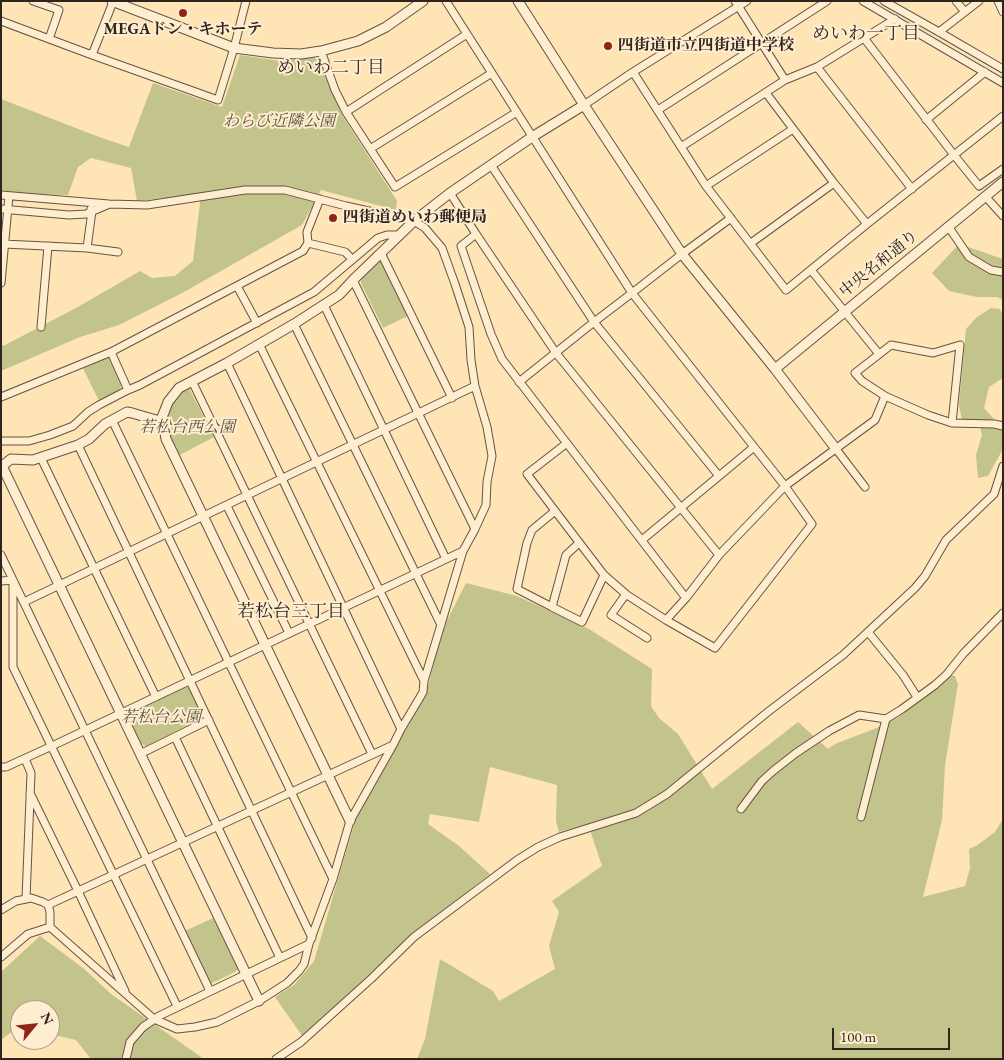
<!DOCTYPE html>
<html>
<head>
<meta charset="utf-8">
<style>
	body { margin:0 }
	#map { position:relative; width:1004px; height:1060px; overflow:hidden; background:#ffe4b5; font-family:"EB Garamond",serif }
	canvas { display:block }
	.frame { position:absolute; inset:0; border:2px solid #30241f; pointer-events:none }
	.north { position:absolute; left:10px; top:1000px; width:50px; height:50px; box-sizing:border-box; background:#ffedcf; border:1px solid #ac9d89; border-radius:50%; rotate:62deg; font-size:14px; font-weight:700; line-height:20px; text-align:center; color:#30241f }
	.north::after { content:''; display:block; margin:auto; width:18px; height:22px; background:#8f2418; clip-path:polygon(50% 0,100% 100%,50% 72%,0 100%) }
	.scale { position:absolute; left:832px; top:1028px; width:118px; height:22px; box-sizing:border-box; border:2px solid #30241f; border-top:0; padding-left:6px; font-size:15px; line-height:18px; white-space:nowrap; color:#30241f; -webkit-text-stroke:4px #ffedcf; paint-order:stroke }
</style>
</head>
<body>
<div id="map">
<canvas width="1004" height="1060"></canvas>
<div class="frame"></div>
<div class="north">N</div>
<div class="scale">100 m</div>
</div>
<script>
const ctx = document.querySelector('canvas').getContext('2d');
ctx.lineJoin = 'round';
function fillPath(path, color) {
  ctx.fillStyle = color;
  ctx.fill(path, 'evenodd');
}
function toPath(rows) {
  const path = new Path2D();
  for (const r of rows) {
    path.moveTo(r[0], r[1]);
    for (let i = 2; i < r.length; i += 2) path.lineTo(r[i], r[i + 1]);
  }
  return path;
}
function stroke(path, color, width, dash) {
  ctx.strokeStyle = color;
  ctx.lineWidth = width;
  ctx.lineCap = dash ? 'butt' : 'round';
  ctx.setLineDash(dash || []);
  ctx.stroke(path);
}
function drawText(font, color, halo, rows, align = 'center') {
  ctx.font = font + ' "EB Garamond","Noto Serif JP",serif';
  ctx.lineWidth = 4;
  ctx.setLineDash([]);
  ctx.textBaseline = 'middle';
  ctx.strokeStyle = halo;
  ctx.fillStyle = color;
  for (const [text, x, y, turn = 0] of rows) {
    ctx.save();
    ctx.translate(x, y);
    ctx.rotate((+turn || 0) * Math.PI / 180);
    ctx.textAlign = isNaN(turn) ? turn : align;
    if (halo) ctx.strokeText(text, 0, 0);
    ctx.fillText(text, 0, 0);
    ctx.restore();
  }
}
fillPath(toPath([
	[240,55,280,61,312,57,318,60,342,115,397,201,396,210,321,190,302,225,184,292,119,325,80,337,1,371,1,346,5,345,76,308,140,271,152,278,175,276,193,261,201,194,137,201,131,168,91,158,78,167,68,195,1,193,1,99,99,137,129,147,153,83,222,107],
	[959,244,1003,259,1003,300,997,297,977,297,949,291,932,273],
	[380,261,383,262,410,315,383,328,361,283,361,279],
	[991,308,1000,309,1003,316,1003,378,989,387,984,408,1003,429,1003,449,988,476,978,478,976,455,982,435,978,419,962,420,959,405,966,329,977,317],
	[109,356,122,384,120,390,99,401,83,368],
	[188,386,214,437,178,456,169,437,166,417,168,408,180,390],
	[466,583,517,596,589,629,652,669,651,706,659,718,678,734,712,789,798,722,828,749,835,744,874,729,897,718,951,675,955,676,958,684,945,765,942,820,923,897,965,886,970,868,969,849,976,846,995,832,1003,819,1003,1059,417,1059,425,1039,440,959,493,991,499,1001,555,969,549,946,559,912,552,901,602,866,588,824,559,832,556,821,557,785,490,767,479,822,430,814,428,824,459,846,490,874,415,932,303,1037,275,997,294,985,314,961,356,818,426,693,444,626],
	[185,687,191,688,202,712,200,719,146,746,140,743,129,717,130,712],
	[213,918,238,969,235,972,212,983,208,983,183,932],
	[40,936,83,968,111,994,204,1059,91,1059,76,1040,50,1034,50,1010,20,1010,20,1027,18,1027,1,1040,1,972]
]), '#c2c48c');
const minor = toPath([
	[33,1,59,10,49,39],
	[446,1,632,293,785,486,812,524,715,648,666,620,627,595,604,575,527,474,567,443],
	[735,1,785,80],
	[863,1,1003,83],
	[884,1,939,32,1003,69],
	[956,1,965,12],
	[998,1,1003,12],
	[1,21,92,55,218,100,234,48,246,1],
	[939,32,979,1],
	[864,38,954,155,979,186,1003,169],
	[321,51,335,90,346,112,395,187,517,112],
	[92,55,113,2],
	[817,67,912,189],
	[633,72,706,186,786,290,867,224,1003,116],
	[766,93,834,183,867,224],
	[584,105,633,72,747,1],
	[658,110,827,1],
	[346,112,467,34],
	[926,120,985,72],
	[681,147,785,80,817,67,895,19],
	[370,149,492,73],
	[491,165,594,322,719,476],
	[706,186,793,129],
	[450,193,476,234,556,353,719,555],
	[1,195,109,204,147,205,245,190,285,190,346,206,414,221,425,228,442,248,455,284,469,327,471,360,475,386,487,427,492,456,487,482,486,505,475,529,463,551,424,681,423,692,419,699,401,729,393,745,350,821,333,879,309,944,304,964,299,971,287,983,259,1001,217,1022,195,1027,177,1029,154,1019,50,927,28,934,1,957],
	[985,196,1003,216],
	[1,209,69,215,86,214,107,205],
	[948,226,969,257,991,270,1003,272],
	[476,234,461,246,491,334,502,359,686,598],
	[308,243,345,252,352,259],
	[751,243,834,183],
	[4,244,87,248,118,252],
	[87,248,92,211,91,209],
	[381,253,452,398],
	[811,270,879,354],
	[353,280,475,529],
	[1,283,9,196],
	[237,286,257,323],
	[324,305,446,559],
	[294,324,441,625],
	[41,327,48,246],
	[259,344,424,681],
	[111,352,128,390],
	[227,363,401,729],
	[192,381,372,754],
	[519,382,594,322,632,293,682,254,731,218],
	[1,397,111,352,303,251,308,243,307,232,320,199],
	[112,420,333,879],
	[952,423,960,345,933,353,891,345,855,373,862,381,885,396,928,415,952,423,994,424,1003,426],
	[1,441,29,441,50,435,73,426,88,412,99,405,128,390,140,385,314,292,378,238,387,235,399,235],
	[78,445,312,938],
	[836,449,865,487],
	[41,458,156,697],
	[227,506,289,633],
	[555,511,532,530,527,543,517,589,552,607,566,555,579,543],
	[642,540,754,447],
	[1,555,210,991],
	[1,581,13,580,13,667,177,1006],
	[626,594,611,615,647,638],
	[24,602,475,386],
	[552,607,582,622,604,575],
	[666,620,686,598,719,555,785,486,875,420,885,396],
	[868,632,903,675,917,697],
	[175,737,280,958],
	[140,754,209,720],
	[25,759,31,773,26,899],
	[1,767,6,767,52,746,463,551],
	[30,793,78,891,125,991],
	[741,809,762,781,773,771,796,753,829,731,859,715,886,719,902,709,935,685,947,674,963,654,1003,613],
	[861,817,886,719],
	[48,905,393,745],
	[1,910,16,901,31,898,43,902,48,905,50,912,50,927],
	[126,1059,130,1042,143,1027,159,1016,309,944],
	[276,1059,301,1042,372,978,414,937,517,860,538,847,560,837,636,813,667,794,769,711,843,655,915,588,925,576,946,540,994,494,1003,466]
]);
const tertiary = toPath([
	[112,1,234,48,273,53,301,54,321,51,358,41,386,27,423,1],
	[518,1,584,105,682,254,775,369,836,449],
	[775,369,1003,182],
	[2,466,259,1001],
	[1,467,11,459,33,460,78,445,89,439,105,424,127,412,132,413,163,422],
	[350,821,166,439,163,422,162,417,165,410,168,402,179,388,227,363,294,324,339,295,353,280,414,221,450,193,532,137,584,105]
]);
stroke(minor, '#645444', 9);
stroke(tertiary, '#645444', 11);
stroke(minor, '#ffedcf', 7);
stroke(tertiary, '#ffedcf', 9);
for (const [x, y, r, color] of [
	[183,13,5,"#8f2418"],
	[608,46,5,"#8f2418"],
	[333,218,5,"#8f2418"]
]) {
  const dot = new Path2D();
  dot.arc(x, y, r, 0, 2 * Math.PI);
  ctx.fillStyle = color;
  ctx.fill(dot);
  stroke(dot, '#ffedcf', 2);
}
drawText('bold 16px', '#30241f', '#ffedcf', [
	["MEGAドン・キホーテ",183,30,"center"],
	["四街道市立四街道中学校",618,46],
	["四街道めいわ郵便局",343,218]
], 'left');
drawText('italic 16px', '#5c5440', '#ffedcf', [
	["わらび近隣公園",279,122],
	["若松台西公園",187,428],
	["若松台公園",161,718]
]);
drawText('16px', '#30241f', '#ffedcf', [
	["中央名和通り",879,264,-39]
]);
drawText('18px', '#30241f', '#ffedcf', [
	["めいわ一丁目",866,34],
	["めいわ二丁目",331,68],
	["若松台三丁目",291,612]
]);
</script>
</body>
</html>
